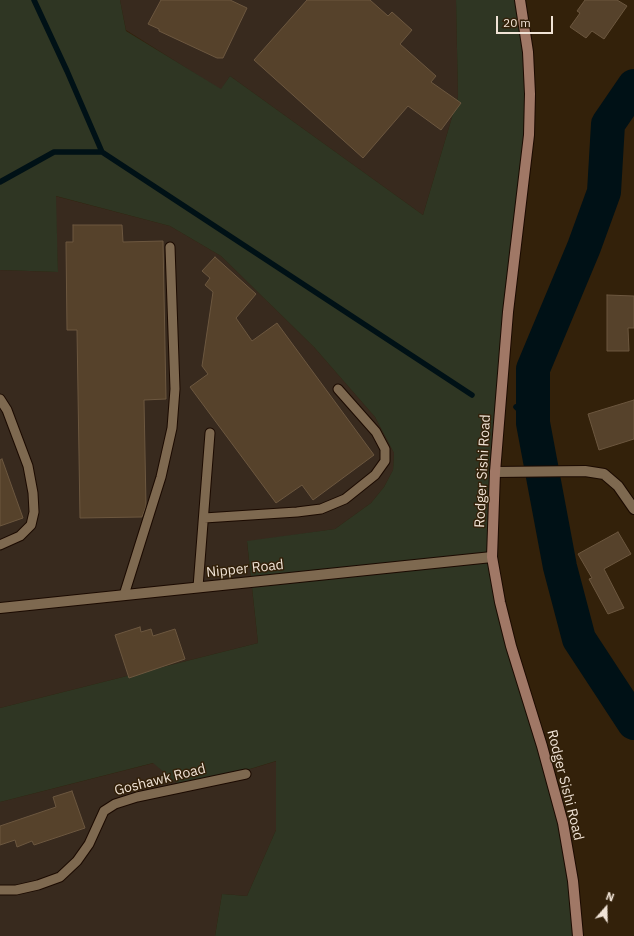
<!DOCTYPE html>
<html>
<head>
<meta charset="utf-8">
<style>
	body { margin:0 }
	#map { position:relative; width:634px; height:936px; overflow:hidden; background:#33210a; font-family:"IBM Plex Sans",sans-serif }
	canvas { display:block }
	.north { position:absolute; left:586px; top:888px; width:40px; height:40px; -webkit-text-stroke:3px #33210a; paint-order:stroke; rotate:20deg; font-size:11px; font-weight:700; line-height:16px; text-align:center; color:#f0e3d6 }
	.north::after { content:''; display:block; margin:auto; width:14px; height:18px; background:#f0e3d6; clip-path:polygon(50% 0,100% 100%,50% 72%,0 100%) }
	.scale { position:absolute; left:496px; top:16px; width:57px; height:18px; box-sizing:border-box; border:2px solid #f0e3d6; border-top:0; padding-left:5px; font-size:12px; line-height:14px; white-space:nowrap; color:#f0e3d6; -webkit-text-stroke:3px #33210a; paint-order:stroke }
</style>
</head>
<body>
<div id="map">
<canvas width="634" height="936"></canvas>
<div class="north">N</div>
<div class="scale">20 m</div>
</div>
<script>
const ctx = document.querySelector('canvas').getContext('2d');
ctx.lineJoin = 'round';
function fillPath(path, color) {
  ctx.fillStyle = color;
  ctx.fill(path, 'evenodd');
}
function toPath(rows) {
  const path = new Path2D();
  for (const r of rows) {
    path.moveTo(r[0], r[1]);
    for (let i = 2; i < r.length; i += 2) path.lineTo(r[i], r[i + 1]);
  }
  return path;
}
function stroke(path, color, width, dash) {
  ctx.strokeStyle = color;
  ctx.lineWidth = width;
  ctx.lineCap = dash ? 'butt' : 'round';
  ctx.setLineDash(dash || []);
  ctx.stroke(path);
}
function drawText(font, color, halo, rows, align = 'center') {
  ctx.font = font + ' "IBM Plex Sans",sans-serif';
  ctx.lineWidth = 3;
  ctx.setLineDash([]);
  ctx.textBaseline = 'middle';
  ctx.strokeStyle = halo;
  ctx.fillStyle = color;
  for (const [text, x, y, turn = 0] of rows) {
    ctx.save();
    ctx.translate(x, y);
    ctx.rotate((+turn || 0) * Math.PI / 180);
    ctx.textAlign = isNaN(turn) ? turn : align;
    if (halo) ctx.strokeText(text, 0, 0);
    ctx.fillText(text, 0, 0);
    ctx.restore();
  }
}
fillPath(toPath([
	[120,0,456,0,458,97,423,215,230,76,221,90,126,30],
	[55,196,170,226,221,256,314,347,375,417,394,453,393,470,384,487,371,503,335,529,247,542,258,643,0,708,0,270,58,272],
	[277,761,276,830,247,896,222,894,215,936,0,936,0,802,154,763,178,784,194,786]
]), '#382a1e');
fillPath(toPath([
	[0,0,120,0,126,31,221,89,230,76,423,215,458,97,456,0,520,0,530,107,490,554,562,822,574,936,215,936,222,894,247,896,276,830,276,761,194,786,178,784,153,763,0,802,0,708,258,643,247,541,335,529,371,503,384,487,393,470,394,453,375,417,314,347,221,256,170,226,56,196,58,272,0,270]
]), '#2f3623');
stroke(toPath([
	[34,0,67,71,102,152],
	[0,182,54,152,102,152,472,395],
	[516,407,533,423]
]), '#001116', 5.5);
stroke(toPath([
	[634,86,608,124,604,192,584,247,533,369,533,423,560,567,579,639,634,723]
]), '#001116', 34);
const building = toPath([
	[161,0,230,0,247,8,223,58,217,58,159,31,159,29,148,24,161,0],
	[307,0,370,0,388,16,392,12,412,30,400,44,436,76,431,82,461,103,441,130,408,106,363,158,254,60,307,0],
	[585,0,617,0,627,6,604,39,592,31,586,38,570,27,580,13,577,11,585,0],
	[73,225,122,225,123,242,163,241,166,399,144,400,146,506,142,517,80,518,77,330,67,330,66,242,73,242,73,225],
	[215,257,256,294,236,318,252,341,277,323,374,455,313,500,302,485,276,503,190,387,208,374,202,366,213,292,205,285,210,278,202,271,215,257],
	[607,295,634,296,634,328,628,328,629,351,607,351,607,295],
	[634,400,634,439,599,450,588,414,634,400],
	[2,459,23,518,0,526,0,460,2,459],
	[618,532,631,554,604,569,624,608,608,614,589,579,592,578,578,554,618,532],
	[140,627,141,632,151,629,153,636,175,629,185,659,129,678,115,635,140,627],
	[72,791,85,828,34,845,32,841,17,847,15,840,0,845,0,826,56,807,53,797,72,791]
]);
fillPath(building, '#56422b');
stroke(building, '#6c573f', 1);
const lane = toPath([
	[0,399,7,410,28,466,33,493,34,512,31,525,20,536,0,545],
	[204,518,297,512,321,509,345,499,375,475,385,461,385,449,376,432,338,389],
	[198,587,210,433],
	[124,595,161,477,172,428,175,389,170,247],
	[0,890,16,890,38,885,60,877,77,861,89,844,104,811,115,804,137,797,246,774]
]);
const street = toPath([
	[495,472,585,471,604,474,618,486,634,509],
	[0,608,492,557]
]);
const secondary = toPath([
	[520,0,528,52,530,94,529,135,508,312,495,472,492,557,500,602,511,646,542,746,563,823,573,881,578,936]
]);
stroke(lane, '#1b0a00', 11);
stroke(street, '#1b0a00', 12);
stroke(secondary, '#1b0a00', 12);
stroke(lane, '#7e6950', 9);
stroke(street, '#7e6950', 10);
stroke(secondary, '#a07866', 10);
drawText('14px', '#f0e3d6', '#33210a', [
	["Rodger Sishi Road",483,471,-87],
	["Nipper Road",245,569,-6],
	["Goshawk Road",160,780,-14],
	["Rodger Sishi Road",565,785,76]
]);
</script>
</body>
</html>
